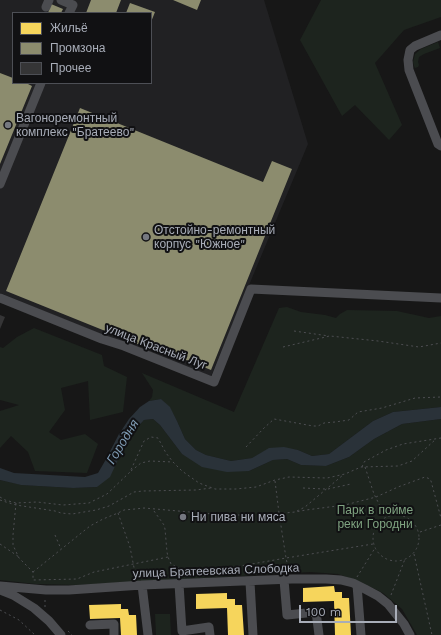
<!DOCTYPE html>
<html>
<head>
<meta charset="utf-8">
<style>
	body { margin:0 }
	#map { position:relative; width:441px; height:635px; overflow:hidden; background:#171717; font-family:"Work Sans",sans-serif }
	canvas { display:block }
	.legend { position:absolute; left:12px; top:12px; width:140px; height:72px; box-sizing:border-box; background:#111113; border:1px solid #4d4f55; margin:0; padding:5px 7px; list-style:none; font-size:12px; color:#a8adb8 }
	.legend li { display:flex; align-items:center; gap:8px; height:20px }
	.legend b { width:20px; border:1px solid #4d4f55 }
	.scale { position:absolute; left:299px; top:605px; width:98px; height:18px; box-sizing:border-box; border:2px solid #a8adb8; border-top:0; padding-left:5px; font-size:12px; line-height:14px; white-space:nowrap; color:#a8adb8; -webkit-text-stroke:3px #111113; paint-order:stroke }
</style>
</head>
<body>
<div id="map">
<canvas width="441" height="635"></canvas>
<ul class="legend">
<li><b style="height:11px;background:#f6d55c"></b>Жильё</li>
<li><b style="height:11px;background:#8c8c6e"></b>Промзона</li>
<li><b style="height:11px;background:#353536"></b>Прочее</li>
</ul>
<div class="scale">100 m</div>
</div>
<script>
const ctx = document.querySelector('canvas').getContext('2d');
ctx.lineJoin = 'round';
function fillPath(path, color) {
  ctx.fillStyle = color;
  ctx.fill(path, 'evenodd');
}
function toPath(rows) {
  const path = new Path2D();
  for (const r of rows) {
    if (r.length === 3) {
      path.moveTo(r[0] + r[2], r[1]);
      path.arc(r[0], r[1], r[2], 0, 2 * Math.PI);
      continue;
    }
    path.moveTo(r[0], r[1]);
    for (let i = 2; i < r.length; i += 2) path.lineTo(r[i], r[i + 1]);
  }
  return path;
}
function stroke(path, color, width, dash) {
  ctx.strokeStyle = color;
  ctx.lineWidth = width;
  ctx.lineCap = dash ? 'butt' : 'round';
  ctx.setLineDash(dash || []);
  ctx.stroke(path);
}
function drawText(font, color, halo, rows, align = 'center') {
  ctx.font = font + ' "Work Sans",sans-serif';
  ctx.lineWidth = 4;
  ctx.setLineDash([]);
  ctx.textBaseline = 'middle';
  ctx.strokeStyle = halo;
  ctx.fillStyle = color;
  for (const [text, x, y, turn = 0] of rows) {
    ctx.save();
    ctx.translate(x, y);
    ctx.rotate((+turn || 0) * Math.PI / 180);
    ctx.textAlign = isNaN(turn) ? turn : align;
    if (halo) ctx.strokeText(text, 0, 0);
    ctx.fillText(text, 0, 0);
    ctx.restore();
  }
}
fillPath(toPath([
	[0,0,264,0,308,144,211,376,117,341,0,293],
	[13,13,151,13,151,83,13,83]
]), '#212123');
fillPath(toPath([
	[321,0,441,0,441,17,404,30,375,63,402,125,389,140,355,105,342,116,300,40],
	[438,42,440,48,424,54,419,57,418,62,419,65,418,67,415,68,414,66,413,62,415,54,421,49],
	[287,307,301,312,325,315,336,318,340,314,347,310,397,311,429,318,441,316,441,407,393,412,373,421,329,454,312,456,298,450,269,449,252,458,231,461,206,455,196,450,185,439,177,421,170,408,161,399,149,401,152,397,153,390,142,373,234,412,279,308],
	[34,328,102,355,104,366,127,377,123,412,90,420,88,381,61,388,65,410,49,432,61,440,85,434,98,444,87,473,35,471,28,452,11,436,0,448,0,411,19,405,0,400,0,347,3,348,17,337],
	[153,419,160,425,182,454,249,471,273,460,287,459,301,465,326,466,349,457,374,439,402,424,441,419,441,635,417,635,402,609,383,593,361,582,338,574,310,572,76,585,36,584,0,580,0,480,22,485,73,488,97,487,122,451,133,432,144,420],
	[155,614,170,614,171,635,156,635]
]), '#1d241e');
fillPath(toPath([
	[161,399,170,407,177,421,185,439,196,450,206,455,231,461,252,458,269,448,284,447,298,450,312,456,329,454,373,421,393,412,441,407,441,419,402,424,374,439,349,457,326,466,301,465,287,459,273,460,249,471,227,472,202,467,182,454,160,425,153,419,144,420,133,432,122,451,110,477,97,487,73,488,21,485,0,480,0,468,14,473,85,477,98,473,105,461,119,434,129,419,140,407,149,401]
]), '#2a3239');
fillPath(toPath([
	[334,586,335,592,342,592,342,598,349,598,351,635,335,635,334,601,303,602,303,588],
	[227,593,227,599,235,599,235,605,242,605,244,635,228,635,227,608,196,609,196,594],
	[121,604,121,609,128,609,129,615,136,615,137,635,121,635,120,618,90,619,89,605]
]), '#f6d55c');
fillPath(toPath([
	[91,0,121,0,116,13,86,13],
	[173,0,201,0,197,10],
	[130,3,155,12,151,22,151,13,126,13],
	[51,4,63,9,61,13,48,13],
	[0,73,13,78,13,83,26,83,32,86,0,164],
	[80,108,263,182,272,161,292,169,211,370,141,342,140,345,6,291]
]), '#8c8c6e');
fillPath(toPath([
	[0,315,5,317,0,329]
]), '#353536');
stroke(toPath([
	[294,331,329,336],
	[283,347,330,336,378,341,419,347,441,343],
	[246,447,264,428,274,419,313,426,318,426,324,423,335,422,349,420,358,412,382,408,415,398,441,397],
	[362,467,364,462,386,450,403,444,441,438],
	[365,467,374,494,385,516],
	[131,471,141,463,150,461,173,462],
	[275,481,279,513,286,558,289,571],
	[303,488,325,489],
	[328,489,351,484],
	[0,497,5,500,16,503,37,502,63,505,89,503,107,494,130,472,144,441,151,437,158,438,166,453,173,462,182,471,199,483,215,489,236,489,256,487,275,480,289,477,327,478,345,474,361,467,398,466,412,461,436,439],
	[0,500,6,502,16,505,55,511,61,513,72,514,96,510,109,506,134,492,143,491,196,490,211,488],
	[16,503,13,535,13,545,19,558,33,572,33,580,77,579,94,572,168,557],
	[154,511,164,525,165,529,167,552,168,557,171,564,179,568,185,574],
	[297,511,305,507,343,475],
	[118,513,130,547,136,578],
	[396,538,23],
	[420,532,441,525],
	[55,535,61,549],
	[0,544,19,557],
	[414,554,432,635],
	[179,568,185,570,200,573,286,558,373,544],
	[33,572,90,526,103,519,118,513,124,510,135,509,144,508,224,515,266,515,295,512,306,510,345,505,376,497,398,487,425,477,430,479,431,481,441,518],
	[357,577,375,548],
	[391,595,405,559],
	[45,607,45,599],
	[0,610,19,620,35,635],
	[68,631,72,635]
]), '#4d4e52', 1, [2, 3]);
stroke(toPath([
	[61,0,73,5,69,13],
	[46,7,49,0],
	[441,35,415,46,410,50,408,60,409,70,438,144,441,146],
	[0,184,41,83],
	[0,298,102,339,124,346,214,382,251,289,441,298],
	[284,580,287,615,316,612,319,635],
	[250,582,253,635],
	[179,584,182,631,209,627,210,635],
	[142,585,148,635],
	[357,585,361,635],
	[0,586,46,590,69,590,142,585,292,579,326,579,341,580,353,583,365,589,378,596,388,604,404,624,410,635],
	[0,590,13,595,34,608,49,621,61,635],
	[90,625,114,624,114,635]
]), '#4b4c50', 9);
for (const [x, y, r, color] of [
	[8,125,4,"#757880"],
	[146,237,4,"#757880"],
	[183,517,4,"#757880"]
]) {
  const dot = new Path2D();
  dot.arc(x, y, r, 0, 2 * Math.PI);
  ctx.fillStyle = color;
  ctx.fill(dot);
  stroke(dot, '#111113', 1.5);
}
drawText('12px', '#a8adb8', '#111113', [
	["Вагоноремонтный",16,118],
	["комплекс \"Братеево\"",16,132],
	["Отстойно-ремонтный",154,230],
	["корпус \"Южное\"",154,244],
	["Ни пива ни мяса",191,517]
], 'left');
drawText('12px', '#a8adb8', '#111113', [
	["улица Красный Луг",156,347,21],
	["улица Братеевская Слободка",216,571,-2]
]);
drawText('12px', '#7fa381', '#111113', [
	["Парк в пойме",375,510],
	["реки Городни",375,524]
]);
drawText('italic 13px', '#7f9bb3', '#111113', [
	["Городня",123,442,-59]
]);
</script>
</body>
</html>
